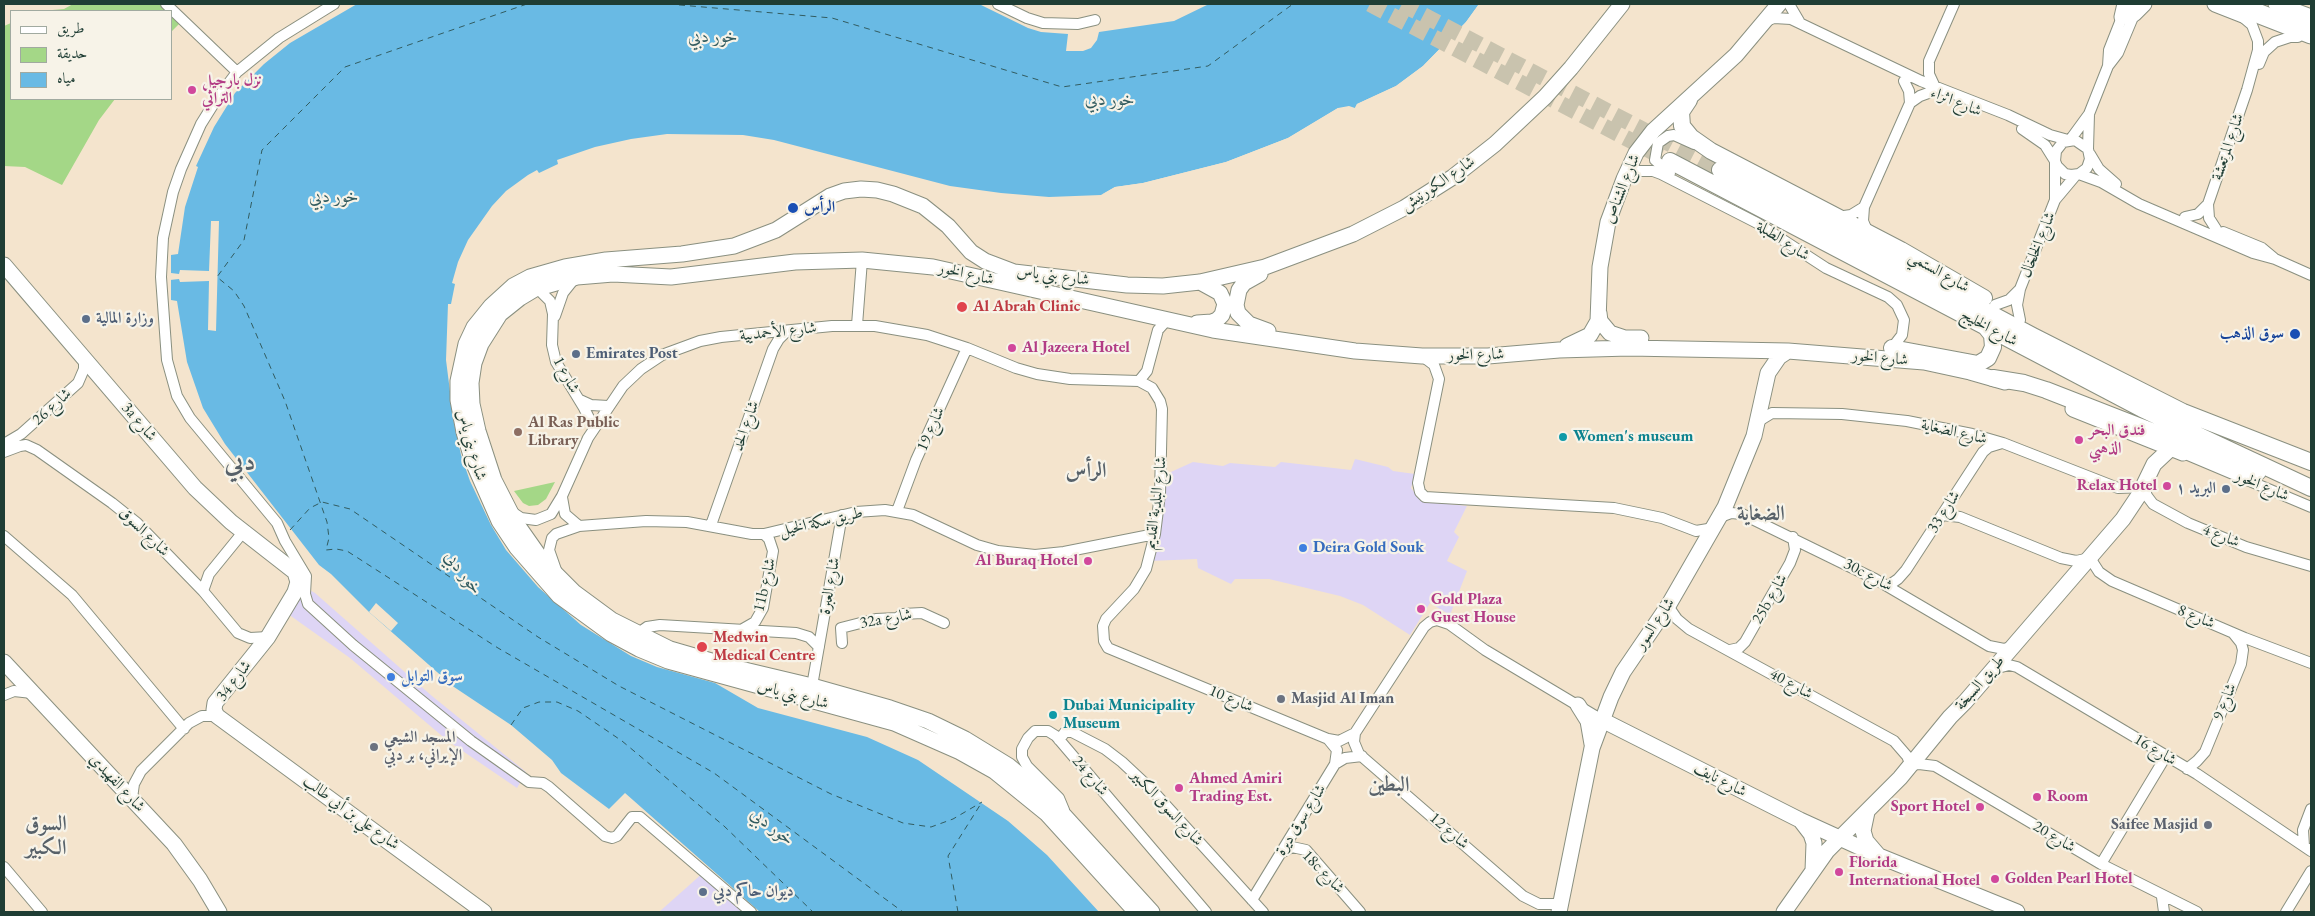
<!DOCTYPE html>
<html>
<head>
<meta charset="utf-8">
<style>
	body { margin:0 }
	#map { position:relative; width:2315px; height:916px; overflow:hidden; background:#f4e4cd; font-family:"EB Garamond",Amiri,serif }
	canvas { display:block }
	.frame { position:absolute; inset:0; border:5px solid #1f3d34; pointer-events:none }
	.legend { position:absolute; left:10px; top:10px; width:162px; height:90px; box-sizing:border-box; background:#f7f3e8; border:1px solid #a1aaa0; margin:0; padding:6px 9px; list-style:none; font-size:15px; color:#1f3d34 }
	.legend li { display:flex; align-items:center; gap:10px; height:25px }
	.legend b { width:25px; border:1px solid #a1aaa0 }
</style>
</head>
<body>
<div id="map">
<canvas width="2315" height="916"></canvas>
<div class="frame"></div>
<ul class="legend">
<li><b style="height:6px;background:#fff"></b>طريق</li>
<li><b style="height:14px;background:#a4d787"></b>حديقة</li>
<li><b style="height:14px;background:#69bae4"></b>مياه</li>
</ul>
</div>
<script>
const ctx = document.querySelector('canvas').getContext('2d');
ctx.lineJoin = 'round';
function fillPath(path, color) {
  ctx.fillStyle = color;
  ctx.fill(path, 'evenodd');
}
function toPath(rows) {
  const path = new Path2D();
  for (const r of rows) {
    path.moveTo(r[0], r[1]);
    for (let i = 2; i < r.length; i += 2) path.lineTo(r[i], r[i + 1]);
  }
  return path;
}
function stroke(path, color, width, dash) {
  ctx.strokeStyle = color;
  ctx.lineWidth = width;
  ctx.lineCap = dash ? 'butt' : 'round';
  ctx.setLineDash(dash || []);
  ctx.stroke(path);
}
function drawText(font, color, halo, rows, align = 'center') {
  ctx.font = font + ' "EB Garamond",Amiri,serif';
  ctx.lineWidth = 4.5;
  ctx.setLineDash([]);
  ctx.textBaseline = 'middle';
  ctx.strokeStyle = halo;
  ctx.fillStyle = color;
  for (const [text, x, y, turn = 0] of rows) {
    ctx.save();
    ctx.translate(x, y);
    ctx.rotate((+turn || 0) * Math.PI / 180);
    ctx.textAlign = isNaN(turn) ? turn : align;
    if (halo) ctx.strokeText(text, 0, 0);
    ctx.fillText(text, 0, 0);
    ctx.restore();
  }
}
fillPath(toPath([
	[1355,459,1388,467,1393,471,1415,474,1411,488,1421,501,1467,506,1454,532,1459,537,1447,561,1467,571,1450,615,1430,603,1410,635,1363,605,1340,596,1269,579,1235,579,1231,584,1198,568,1197,559,1150,561,1162,476,1193,462,1223,466,1230,463,1275,467,1281,462,1351,470],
	[304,587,315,593,432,696,526,772,517,788,448,741,350,658,288,614],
	[704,872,744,912,659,912]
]), '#ded5f5');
fillPath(toPath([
	[73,4,165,4,183,20,171,32,171,11,41,11,64,9],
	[11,23,11,99,115,99,99,120,62,185,25,167,4,166,4,26],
	[555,482,546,499,538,505,529,506,523,503,514,491]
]), '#a4d787');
fillPath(toPath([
	[357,4,979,4,1028,28,1041,32,1068,34,1066,51,1083,51,1091,48,1097,40,1099,32,1174,21,1209,4,1479,4,1466,22,1423,66,1396,86,1357,104,1355,108,1338,108,1288,138,1226,162,1143,183,1115,187,1101,195,1049,197,1001,193,950,186,774,140,743,135,667,134,631,139,595,147,557,160,558,164,539,173,537,170,528,175,506,191,492,206,468,240,458,262,452,283,455,284,451,304,448,304,446,360,454,423,461,455,470,481,491,525,506,550,538,587,581,625,631,656,657,667,715,683,758,708,867,737,918,760,1008,821,1047,855,1099,912,760,912,625,793,609,809,561,773,552,760,511,725,454,687,369,612,331,574,319,565,225,444,203,408,187,362,177,301,171,300,171,255,178,254,185,207,198,167,196,166,214,127,235,93,264,64,290,43]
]), '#69bae4');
fillPath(toPath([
	[1479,4,1481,5,1468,23,1425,68,1398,88,1359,106,1356,111,1348,109,1338,110,1289,140,1227,164,1144,186,1115,189,1101,195,1115,187,1143,183,1226,162,1288,138,1338,108,1349,106,1355,108,1357,104,1396,86,1423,66,1466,22],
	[211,221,219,221,216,331,208,330,209,281,180,282,179,279,170,280,171,273,179,274,180,270,209,271],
	[376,603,398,623,391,631,369,612]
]), '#f4e4cd');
stroke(toPath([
	[527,4,345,67,262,150,244,240,217,277,234,291,244,306,285,401,327,522,329,538,326,550,336,549,347,551,498,648,714,773,903,912],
	[668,4,832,18,1062,87,1208,66,1293,4],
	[290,530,310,508,322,502,350,509,538,637,619,686,831,794,903,823,931,827,953,819,982,802],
	[511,725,523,708,539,702,557,702,578,711,622,741,724,826,813,912],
	[958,912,948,856,982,802]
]), '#325c60', 1, [6, 5]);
stroke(toPath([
	[1370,4,1670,161],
	[1402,4,1720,170]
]), '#c9c3ae', 16, [16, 8]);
const street = toPath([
	[166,4,237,72],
	[334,4,279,38,237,72,216,100,201,124,181,169,173,192,163,238,161,277,167,360,177,396,190,418,277,523,285,541,306,576,305,594,308,604,353,645,471,741,529,782,543,783,549,787,605,836,612,838,617,836,632,817,640,817,751,912],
	[998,4,1027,18,1043,23,1078,24,1095,20],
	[1789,4,1799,21],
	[1766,21,1774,18,1791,19,1921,81,2008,115,2050,135,2068,140],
	[2259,64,2264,52,2275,42,2290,37,2298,37],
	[2108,66,2109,50,2124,12],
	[1904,81,1909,91,1910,103],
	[1935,87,1929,74,1929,61,1954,4],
	[2022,129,2045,145,2055,161,2055,200],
	[2070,140,2089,114,2108,66,2118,53,2136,10],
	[2088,149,2075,140,2063,142,2056,151,2055,161,2057,166,2065,174,2071,175,2079,174,2087,168,2090,159,2088,149,2089,114],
	[2090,154,2099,169,2116,184],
	[1670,173,1655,160,1658,143,1668,136,1674,135,1694,144],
	[2079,174,2101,182,2139,204,2253,253,2275,259,2311,275],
	[1624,178,1637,171,1653,171,1661,174,1757,223,1826,268,1888,297,1897,305,1904,320,1902,335,1892,348],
	[1837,217,1851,215,1864,207],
	[2185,217,2198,214,2208,204],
	[2216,229,2209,218,2208,204,2247,90,2258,50,2258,41,2252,25,2239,14],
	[2223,232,2262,248,2274,258],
	[1868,233,1863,221,1864,207,1910,103,1920,96,1931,92],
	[535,289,541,292,550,301,553,314,552,345,556,362,584,408,594,428],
	[1995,305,2009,300,2019,290],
	[555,316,563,293,575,278],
	[2020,320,2017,305,2020,289,2055,200,2076,175],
	[857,325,862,260],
	[1422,356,1434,365,1439,379,1418,483,1420,492,1425,497,1614,508,1662,518,1696,531,1714,528],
	[1139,381,1147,371,1158,330,1167,320],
	[580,400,591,405,608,406],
	[1759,421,1772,413,1842,414,1907,421,1972,434,2003,443,2118,488,2144,487,2147,496,2153,504,2188,523,2246,547,2311,566],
	[4,444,21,434,78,383,84,369,84,359],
	[4,452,20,446,26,445,37,450,112,503,137,523,203,591,238,633,250,638,268,637],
	[2183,453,2311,507],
	[562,497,565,514,579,526],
	[897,511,916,460,967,348],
	[512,512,521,518,536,520,551,514,562,496,588,438,623,386,641,369,662,355,700,341,721,337,832,326,875,326,927,335,967,348,1016,368,1037,374,1070,379,1139,381,1152,388,1160,401,1162,409,1160,494,1155,534,1146,569,1134,589,1106,619,1103,626,1104,641,1108,648,1328,739,1337,750,1335,764],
	[1942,515,1960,517,2061,558,2076,561,2090,558,2099,572,2112,581,2245,638,2311,663],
	[1720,517,1731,513,1742,514,1875,579,1989,646,2004,649,2011,647],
	[711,525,773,349,779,339,787,331],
	[4,536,72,595,184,729],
	[556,570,549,550,552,538,556,534,579,526,646,521,687,522,752,534,764,534,856,512,885,510,913,515,977,545,998,551,1035,555,1064,552,1155,534],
	[1888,586,1898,579,1906,570,1983,452,1989,447,2002,443],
	[203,591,209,574,244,531],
	[1668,606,1677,619,1689,629,1894,741,1907,756,1911,765,1919,764,1935,766,2101,864,2197,912],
	[741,630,755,622,763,608,773,551,769,539,764,534],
	[637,634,647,627,660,625,796,633,809,637,819,647],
	[842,643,841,628,876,619,897,618,903,614,922,613,944,623],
	[1730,650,1739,648,1745,642,1790,563,1795,550,1793,537],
	[1994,669,2009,665,2017,667,2197,774,2311,851],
	[812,686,842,515],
	[4,695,14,691,32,693],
	[1355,733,1354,742,1359,754,1523,896,1539,904,1555,904,1561,901],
	[1328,739,1339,741,1355,733,1424,627,1430,622,1437,620,1449,624,1485,650,1602,720],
	[1059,740,1065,732,1072,732,1105,749,1122,762,1153,791,1263,912],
	[2187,769,2197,761,2205,752,2241,664,2243,650,2241,643,2233,633],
	[132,798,134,784,141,771,189,723,202,716,217,716],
	[1064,810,1059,798,1027,766,1022,757,1022,749,1028,738,1035,731,1048,731,1056,736,1206,912],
	[2304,846,2303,830,2311,809],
	[1281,853,1292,847,1306,850,1360,912],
	[2101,864,2166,756],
	[4,867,42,912],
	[2162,897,2164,912],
	[1252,900,1335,764,1345,758,1362,756],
	[2286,912,2311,871]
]);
const secondary = toPath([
	[2215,4,2243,15],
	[2276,4,2311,17],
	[2134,14,2144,4],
	[2122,17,2125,4],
	[4,265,195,488,231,522,295,572,298,582,295,592,268,637,215,703,214,710,217,716,484,912],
	[1260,274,1244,283,1239,290,1236,305,1238,313,1249,324,1268,331],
	[1599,313,1600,321,1610,333,1625,338,1641,338],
	[1197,323,1212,322,1217,320,1222,315,1225,304,1220,293,1200,282],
	[1567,346,1590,335,1598,321,1600,267,1608,222,1624,179,1636,153,1653,131,1736,55,1779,4],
	[2073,409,2183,453],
	[4,662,174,844,200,880,219,912],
	[1578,705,1588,721,1592,744],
	[1602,720,1800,820,1879,856,2017,912],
	[1867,812,1863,831,1866,841,1878,855],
	[1801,821,1811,834,1814,843,1813,871],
	[1136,912,1047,814,994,771,960,752,894,723,668,661,639,649,611,634,559,596,517,548,499,521,473,462,464,432,458,400,458,381,466,344,474,327,491,306,513,286,530,277,565,267,606,260,682,254,734,246,776,230,830,196,844,191,861,189,877,190,893,194,923,206,948,226,971,252,985,261,1014,272,1127,285,1163,286,1200,282,1265,267,1353,234,1404,208,1453,177,1495,144,1545,97,1571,68,1622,4],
	[1152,912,1051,801,1009,766,965,739,928,721,890,708,812,686,732,667,670,649,612,620,574,592,542,560,516,523,494,480,478,431,472,404,471,383,474,363,481,344,500,314,520,298,535,289,577,277,613,274,671,277,795,262,862,260,933,267,1213,330,1355,351,1422,356,1488,356,1559,350,1629,348,1788,351,1924,362,1970,372,2005,382],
	[1559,912,1592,748,1611,697,1623,672,1668,606,1725,507,1754,436,1768,373,1779,357,1788,351],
	[1784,912,1827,851,1900,778,1950,717,1965,702,2123,519,2139,495,2154,464,2170,449]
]);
const primary = toPath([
	[1689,100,1681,112,1682,126,1691,137,1711,151,1901,250,1984,298],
	[1670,161,2142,409,2311,488],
	[1720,170,2033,336,2183,412,2311,462],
	[1892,348,1978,364,1988,358,1993,347,1992,335,1984,325],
	[1993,378,2024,383,2046,390,2187,445,2220,455],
	[2207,459,2258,472]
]);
const highway = toPath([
	[2234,4,2311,34]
]);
stroke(street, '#8a9080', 12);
stroke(secondary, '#8a9080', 17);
stroke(primary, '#8a9080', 18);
stroke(highway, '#8a9080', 21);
stroke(street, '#fff', 10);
stroke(secondary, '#fff', 15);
stroke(primary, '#fff', 16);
stroke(highway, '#fff', 19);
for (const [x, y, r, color] of [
	[192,90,5,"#d1479c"],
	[793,208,6,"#1a4fb4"],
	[962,307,6,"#e0444e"],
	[86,319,5,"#5c6f8a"],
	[2295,334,6,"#1a4fb4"],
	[1012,348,5,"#d1479c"],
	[576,354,5,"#5c6f8a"],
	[518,432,5,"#8d6e63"],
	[1563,437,5,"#0f9aa8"],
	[2079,440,5,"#d1479c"],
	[2167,486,5,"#d1479c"],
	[2226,489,5,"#5c6f8a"],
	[1303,548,5,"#3f7fe0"],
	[1088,561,5,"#d1479c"],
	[1421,609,5,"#d1479c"],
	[702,647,6,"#e0444e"],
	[391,677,5,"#3f7fe0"],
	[1281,699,5,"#6b7280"],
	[1053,715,5,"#0f9aa8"],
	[374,747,5,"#6b7280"],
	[1179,788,5,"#d1479c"],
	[2037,797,5,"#d1479c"],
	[1980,807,5,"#d1479c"],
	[2208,825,5,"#6b7280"],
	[1839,872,5,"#d1479c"],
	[1995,879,5,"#d1479c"],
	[703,892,5,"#5c6f8a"]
]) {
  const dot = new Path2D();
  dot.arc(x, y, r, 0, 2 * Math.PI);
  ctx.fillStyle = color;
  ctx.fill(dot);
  stroke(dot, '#f7f3e8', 2);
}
drawText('bold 16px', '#b23c85', '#f7f3e8', [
	["نزل بارجيل",202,81],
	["التراثي",202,99],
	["Al Jazeera Hotel",1022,348],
	["فندق البحر",2089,431],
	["الذهبي",2089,449],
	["Relax Hotel",2157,486,"right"],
	["Al Buraq Hotel",1078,561,"right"],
	["Gold Plaza",1431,600],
	["Guest House",1431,618],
	["Ahmed Amiri",1189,779],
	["Trading Est.",1189,797],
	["Room",2047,797],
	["Sport Hotel",1970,807,"right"],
	["Florida",1849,863],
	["International Hotel",1849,881],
	["Golden Pearl Hotel",2005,879]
], 'left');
drawText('16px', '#1f3d34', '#f7f3e8', [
	["شارع اثراء",1956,102,22],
	["شارع المرتعشة",2228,147,-71],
	["شارع الكورنيش",1438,184,-34],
	["شارع الشناص",1622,189,-68],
	["شارع الطبلة",1783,241,33],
	["شارع الخلخال",2038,245,-68],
	["شارع الستمي",1939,272,30],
	["شارع الخور",966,274,13],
	["شارع بني ياس",1053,276,7],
	["شارع الخليج",1989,328,28],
	["شارع الأحمديية",778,332,-6],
	["شارع الخور",1476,355,-1],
	["شارع الخور",1880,358,5],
	["شارع 1",566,375,62],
	["شارع 26",52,407,-42],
	["3a شارع",139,422,50],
	["شارع الحد",746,426,-71],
	["شارع 19",931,429,-66],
	["شارع الضغاية",1954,432,13],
	["شارع بني ياس",471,445,74],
	["شارع الخور",2262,486,23],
	["شارع البلدية القديم",1156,503,-83],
	["شارع 33",1944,512,-57],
	["طريق سكة الخيل",821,522,-13],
	["شارع السوق",144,532,44],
	["شارع 4",2221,536,22],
	["30c شارع",1868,575,28],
	["11b شارع",765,585,-77],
	["شارع العبرة",830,586,-80],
	["25b شارع",1770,599,-60],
	["شارع 8",2196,617,23],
	["32a شارع",886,619,-10],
	["شارع السور",1655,624,-56],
	["شارع 34",234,681,-52],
	["طريق السبخة",1980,683,-49],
	["شارع 40",1791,684,29],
	["شارع بني ياس",793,695,15],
	["شارع 10",1231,699,23],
	["شارع 9",2225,702,-68],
	["شارع 16",2155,750,31],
	["شارع 24",1090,776,50],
	["شارع نايف",1720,780,27],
	["شارع الفهيدي",117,783,47],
	["شارع السوق الكبير",1167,808,47],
	["شارع علي بن أبي طالب",351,813,36],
	["شارع سوق ديرة",1301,820,-58],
	["شارع 12",1449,831,41],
	["شارع 20",2054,837,31],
	["18c شارع",1323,872,46]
]);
drawText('bold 16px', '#164399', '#f7f3e8', [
	["الرأس",804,208],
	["سوق الذهب",2284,334,"right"]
], 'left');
drawText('bold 16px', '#be3a42', '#f7f3e8', [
	["Al Abrah Clinic",973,307],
	["Medwin",713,638],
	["Medical Centre",713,656]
], 'left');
drawText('bold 16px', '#4e5e75', '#f7f3e8', [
	["وزارة المالية",96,319],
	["Emirates Post",586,354],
	["البريد ١",2216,489,"right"],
	["ديوان حاكم دبي",713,892]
], 'left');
drawText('bold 16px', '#785e54', '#f7f3e8', [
	["Al Ras Public",528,423],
	["Library",528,441]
], 'left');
drawText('bold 16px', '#0d838f', '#f7f3e8', [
	["Women's museum",1573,437],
	["Dubai Municipality",1063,706],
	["Museum",1063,724]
], 'left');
drawText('bold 16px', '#366cbe', '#f7f3e8', [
	["Deira Gold Souk",1313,548],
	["سوق التوابل",401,677]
], 'left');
drawText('bold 16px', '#5b616d', '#f7f3e8', [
	["Masjid Al Iman",1291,699],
	["المسجد الشيعي",384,738],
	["الإيراني، بر دبي",384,756],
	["Saifee Masjid",2198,825,"right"]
], 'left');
drawText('italic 18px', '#325c60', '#f7f3e8', [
	["خور دبي",713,37],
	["خور دبي",1110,100,1],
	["خور دبي",334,197],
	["خور دبي",463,573,52],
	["خور دبي",772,827,38]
]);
drawText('bold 21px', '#576169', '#f7f3e8', [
	["الرأس",1086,471],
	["الضغاية",1761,514],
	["البطين",1389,785],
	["السوق",46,824],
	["الكبير",46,848]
]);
drawText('bold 26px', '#576169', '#f7f3e8', [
	["دبي",240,463]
]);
</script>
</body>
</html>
